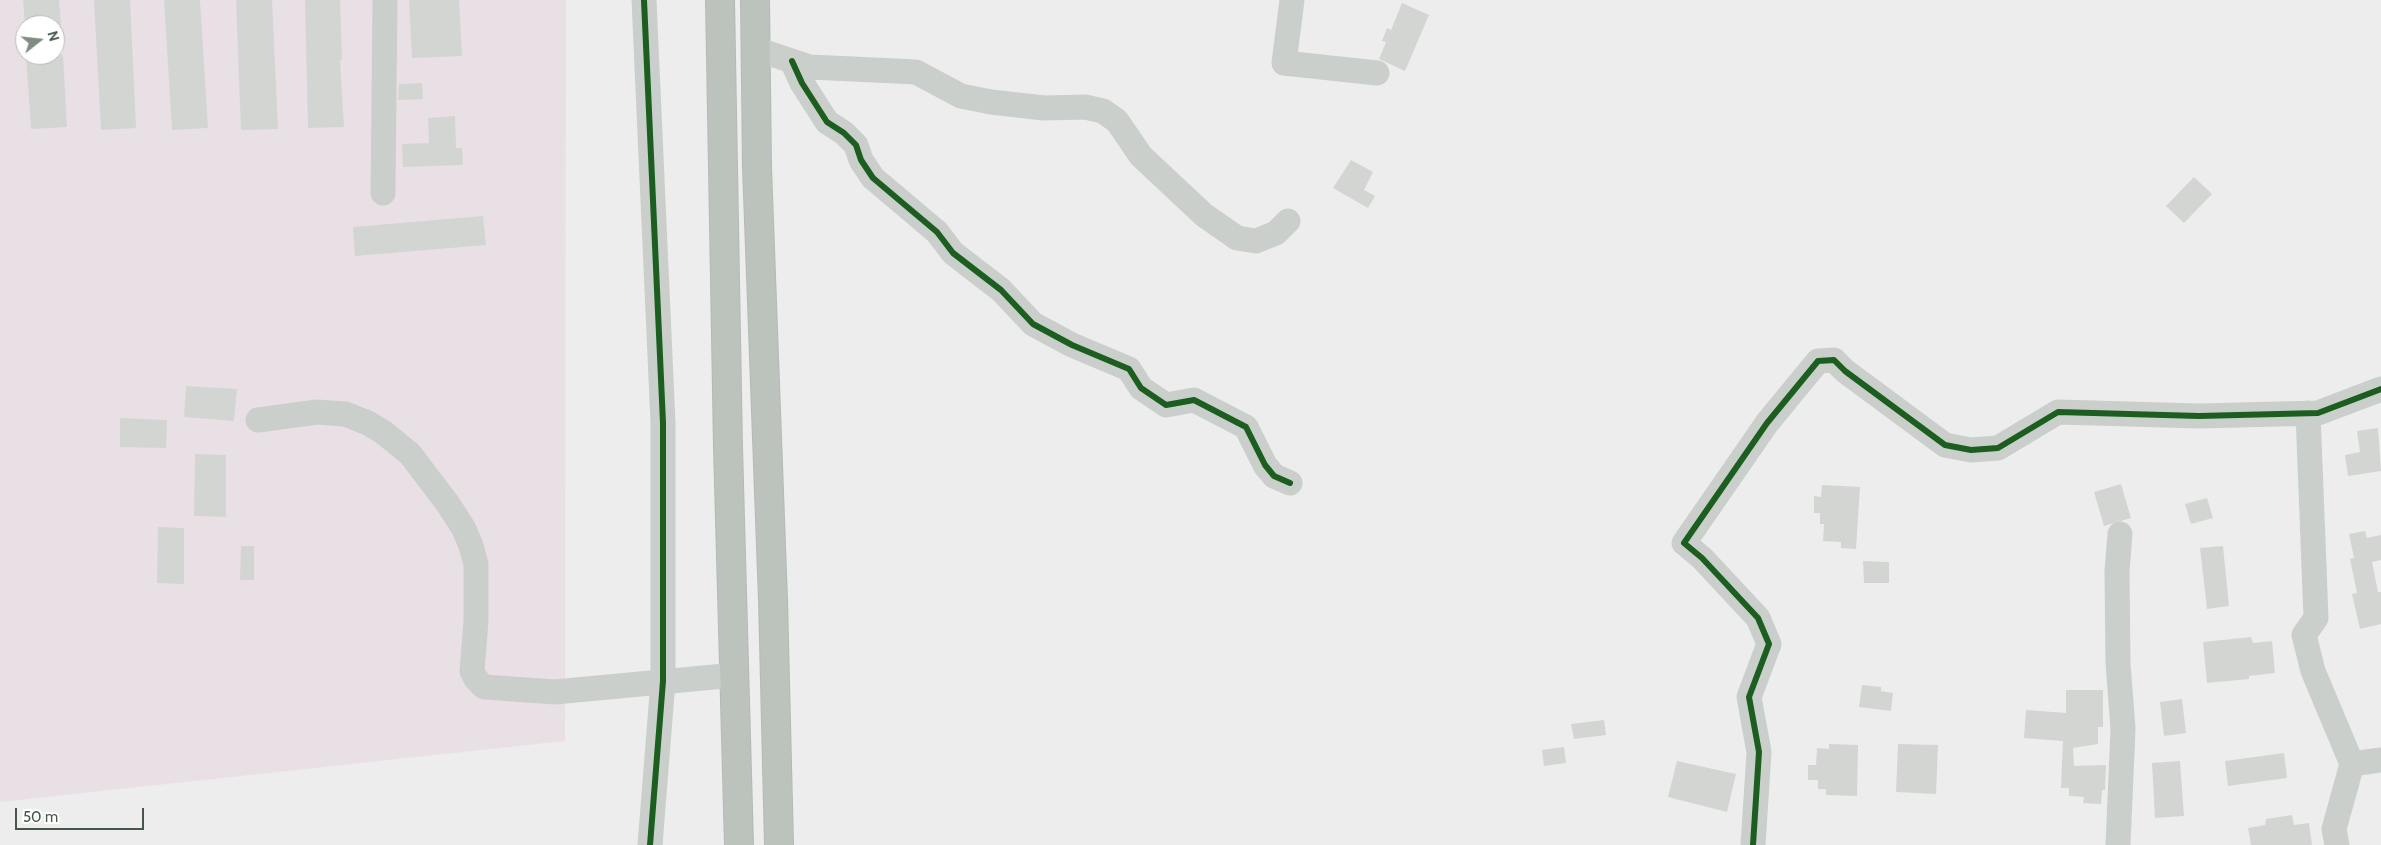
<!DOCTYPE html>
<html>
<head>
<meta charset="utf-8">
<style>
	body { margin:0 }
	#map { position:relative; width:2381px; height:845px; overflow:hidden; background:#ededed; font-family:Cabin,sans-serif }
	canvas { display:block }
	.north { position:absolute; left:15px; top:15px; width:50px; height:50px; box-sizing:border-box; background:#fff; border:1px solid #b5bbb6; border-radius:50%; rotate:74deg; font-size:14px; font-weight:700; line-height:20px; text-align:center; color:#465649 }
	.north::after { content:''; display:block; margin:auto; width:18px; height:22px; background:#808b82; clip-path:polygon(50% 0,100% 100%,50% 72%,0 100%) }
	.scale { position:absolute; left:15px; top:808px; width:129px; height:22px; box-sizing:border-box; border:2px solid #465649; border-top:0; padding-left:6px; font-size:15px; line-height:18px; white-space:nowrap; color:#465649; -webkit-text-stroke:4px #fff; paint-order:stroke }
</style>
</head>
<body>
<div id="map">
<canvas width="2381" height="845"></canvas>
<div class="north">N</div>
<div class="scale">50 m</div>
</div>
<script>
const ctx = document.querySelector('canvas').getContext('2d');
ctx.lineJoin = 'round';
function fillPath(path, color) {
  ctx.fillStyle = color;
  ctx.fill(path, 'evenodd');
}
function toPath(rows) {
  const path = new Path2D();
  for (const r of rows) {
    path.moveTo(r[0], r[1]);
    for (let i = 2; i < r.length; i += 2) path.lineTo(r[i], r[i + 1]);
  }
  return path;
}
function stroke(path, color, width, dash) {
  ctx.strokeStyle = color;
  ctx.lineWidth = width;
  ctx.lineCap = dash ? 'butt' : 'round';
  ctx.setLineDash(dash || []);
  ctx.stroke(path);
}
fillPath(toPath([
	[0,0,566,0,565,741,0,802],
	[25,25,55,25,55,55,25,55]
]), '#e9e0e5');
fillPath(toPath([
	[23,0,59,0,61,25,25,25],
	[94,0,130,0,136,128,101,130],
	[164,0,200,0,208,128,172,130],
	[236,0,272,0,278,129,241,130],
	[305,0,340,0,342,60,340,60,344,127,308,128],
	[409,0,459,0,462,56,412,58],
	[1402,3,1429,15,1405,71,1379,59,1386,42,1382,41,1387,28,1391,30],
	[26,55,63,55,67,127,31,129],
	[422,83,423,99,398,100,399,84],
	[455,116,456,148,462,148,463,165,403,167,402,144,429,143,428,118],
	[1351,160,1373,172,1364,190,1375,196,1368,208,1333,188],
	[2194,177,2212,194,2184,223,2166,206],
	[483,216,486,245,355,256,353,227],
	[186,386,237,389,234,421,184,417],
	[120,418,167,420,166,448,120,447],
	[2378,428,2381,471,2348,476,2345,455,2360,452,2357,431],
	[195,454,226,455,226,517,194,516],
	[2121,484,2131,518,2104,526,2094,492],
	[1822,485,1860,487,1856,549,1841,548,1841,542,1823,541,1824,524,1820,524,1820,513,1814,513,1814,496,1821,497],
	[2207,498,2213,518,2191,524,2185,504],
	[158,527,184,528,184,584,157,583],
	[2365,531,2367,538,2381,535,2381,560,2372,562,2378,592,2381,592,2381,624,2360,629,2352,594,2357,593,2350,559,2354,558,2349,534],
	[241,546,254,546,254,580,240,580],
	[2223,546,2229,606,2207,609,2200,548],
	[1863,561,1889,562,1889,583,1864,583],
	[2251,637,2253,643,2272,641,2275,673,2249,676,2249,679,2207,683,2203,642],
	[1862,685,1881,687,1881,691,1893,693,1891,711,1859,707],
	[2066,690,2103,690,2103,727,2098,727,2098,744,2073,748,2074,766,2106,765,2105,790,2102,790,2101,804,2083,803,2084,797,2069,796,2069,788,2061,788,2063,741,2024,738,2026,710,2066,713],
	[2182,699,2186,733,2164,736,2160,702],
	[1604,720,1606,735,1574,739,1571,724],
	[1829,744,1858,745,1857,796,1826,795,1826,789,1818,789,1818,780,1808,780,1808,765,1816,765,1817,748,1829,749],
	[1898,744,1938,745,1936,794,1896,792],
	[1564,747,1566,763,1544,766,1542,750],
	[2284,753,2287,778,2228,786,2225,761],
	[1677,761,1736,774,1727,812,1668,797],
	[2180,761,2184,816,2155,818,2152,763],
	[2292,815,2294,825,2309,823,2312,845,2251,845,2248,828,2265,825,2266,819]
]), '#d3d5d3');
const highway = toPath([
	[720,0,728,447,739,845],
	[755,0,757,167,773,600,779,845]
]);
stroke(highway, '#b3bbb4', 30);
stroke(toPath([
	[644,0,663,423,663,681,650,845],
	[1292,0,1284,63,1377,73],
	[756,49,810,67,916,72,961,96,991,102,1044,108,1085,107,1103,111,1117,121,1141,156,1204,215,1237,238,1256,241,1276,233,1288,221],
	[792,61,802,83,827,122,844,133,856,145,861,160,873,178,937,232,953,253,1001,290,1033,324,1072,345,1129,369,1141,388,1166,405,1194,400,1246,427,1265,465,1274,476,1290,483],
	[383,193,385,0],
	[2308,413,2316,618,2304,635,2313,671,2352,764,2381,760],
	[258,420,317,412,345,414,368,423,383,432,410,454,448,504,464,529,471,546,476,564,476,621,472,671,476,679,484,687,555,692,735,675],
	[1753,845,1759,752,1749,697,1769,644,1758,618,1702,558,1684,543,1767,423,1818,361,1834,360,1845,371,1945,445,1971,450,1998,448,2058,412,2199,416,2318,413,2381,389],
	[2118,845,2123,729,2118,663,2117,571,2120,534],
	[2337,845,2334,829,2352,764]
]), '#cbcfcc', 25);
stroke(highway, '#bcc3bd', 28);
stroke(toPath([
	[644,0,663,423,663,681,650,845],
	[792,61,802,83,827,122,844,133,856,145,861,160,873,178,937,232,953,253,1001,290,1033,324,1072,345,1129,369,1141,388,1166,405,1194,400,1246,427,1265,465,1274,476,1290,483],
	[1753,845,1759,752,1749,697,1769,644,1758,618,1702,558,1684,543,1767,423,1818,361,1834,360,1845,371,1945,445,1971,450,1998,448,2058,412,2199,416,2318,413,2381,389]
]), '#1b5e20', 6);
</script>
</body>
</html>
